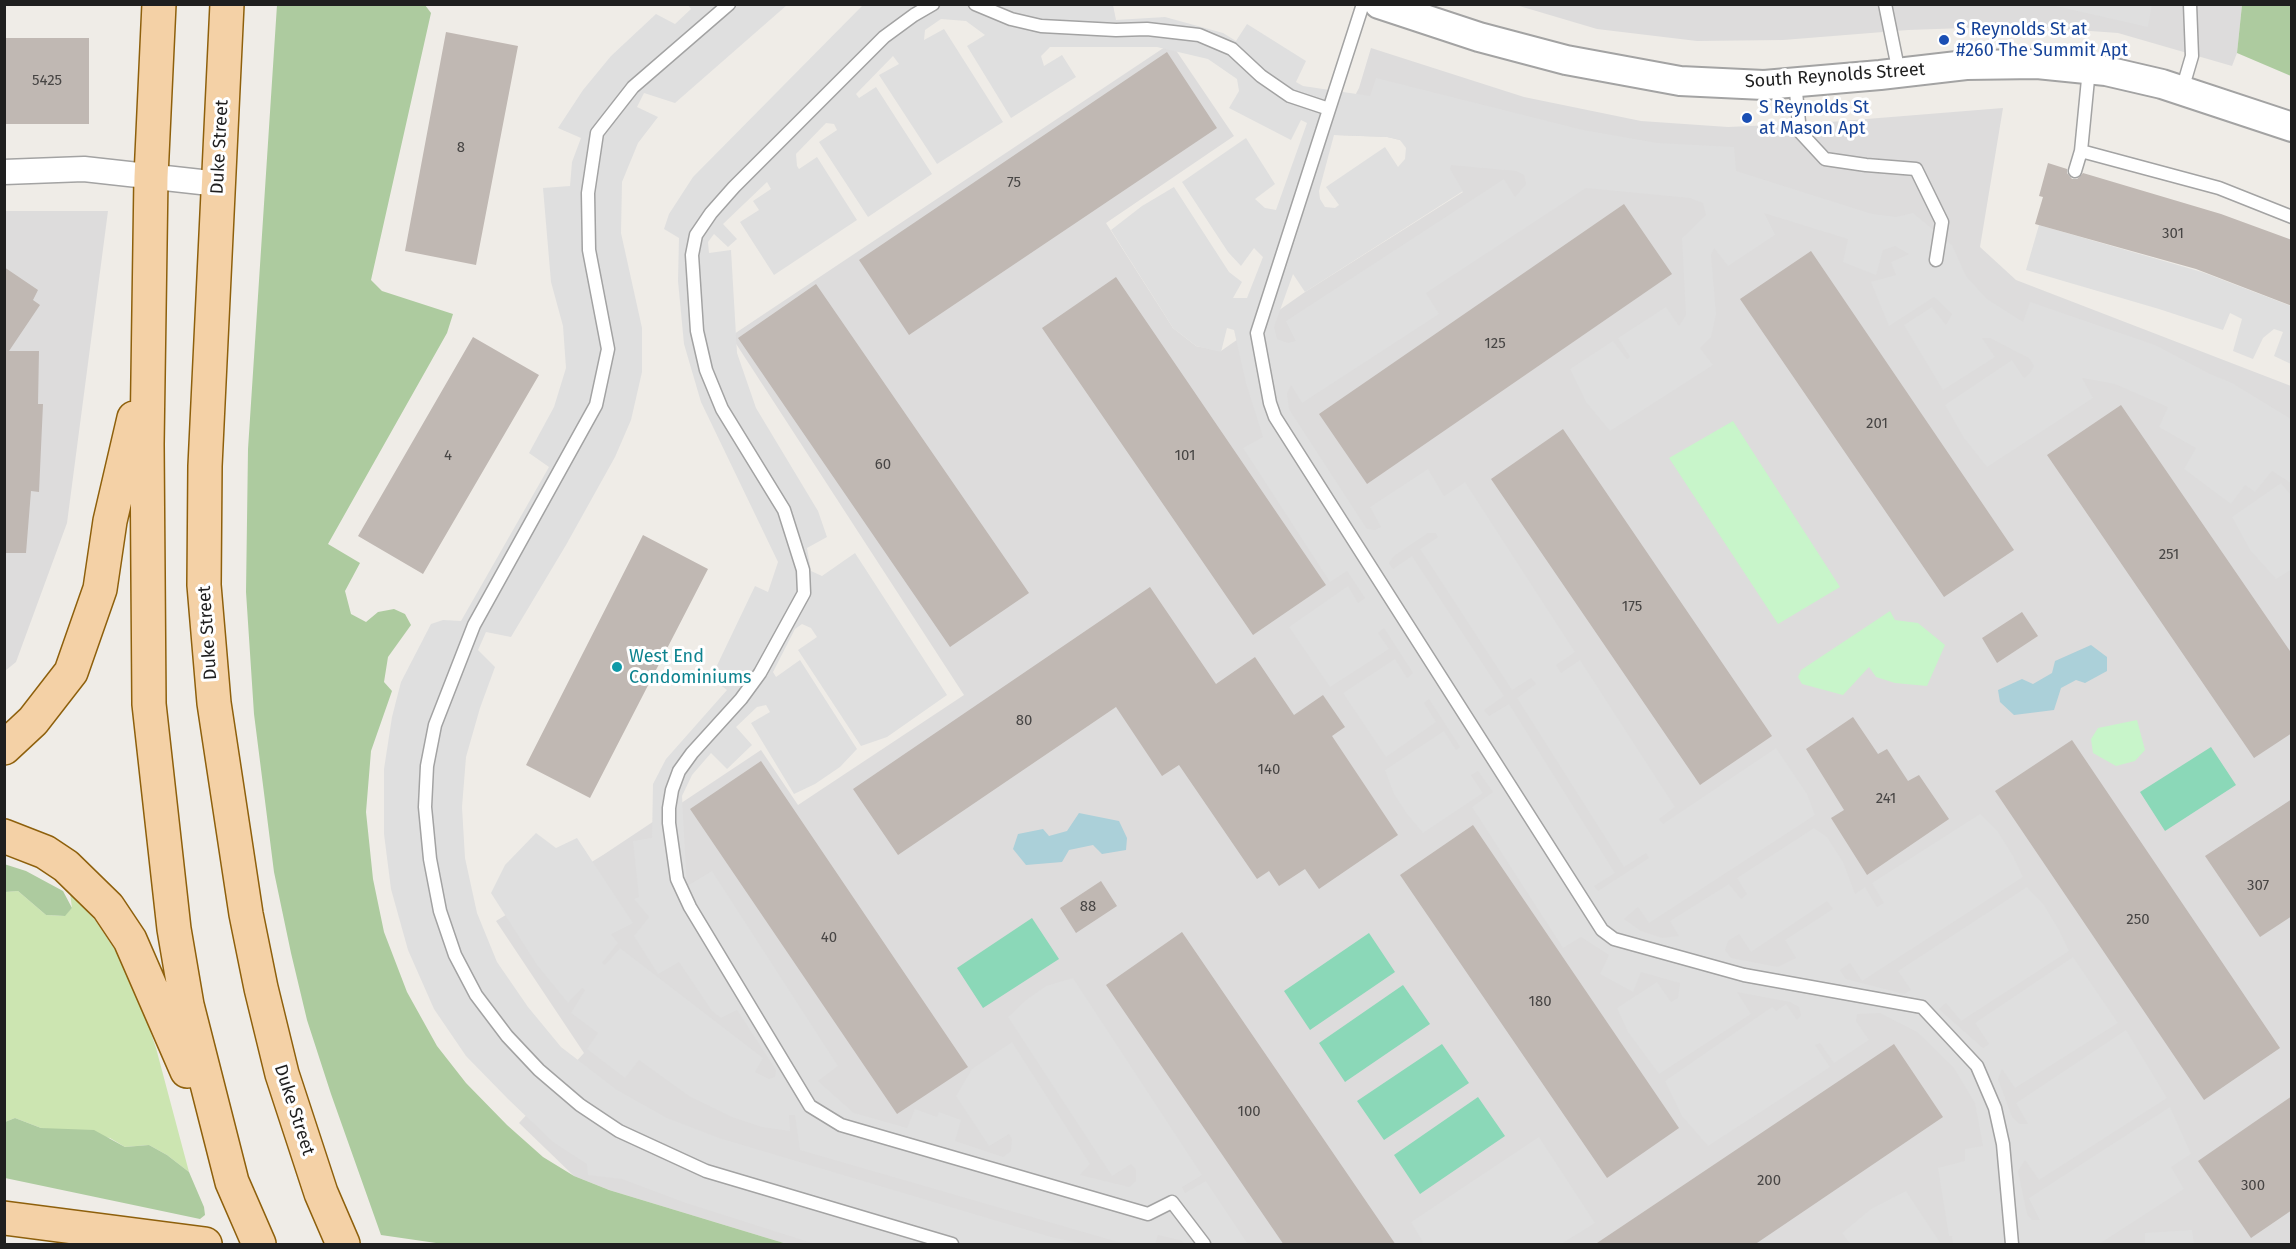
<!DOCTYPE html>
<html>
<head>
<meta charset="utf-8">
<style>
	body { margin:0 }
	#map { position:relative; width:2296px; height:1249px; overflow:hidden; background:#efece7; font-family:"Fira Sans",sans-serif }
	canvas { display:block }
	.frame { position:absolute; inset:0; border:6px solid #1f1f1f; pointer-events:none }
</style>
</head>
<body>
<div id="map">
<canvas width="2296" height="1249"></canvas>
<div class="frame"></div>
</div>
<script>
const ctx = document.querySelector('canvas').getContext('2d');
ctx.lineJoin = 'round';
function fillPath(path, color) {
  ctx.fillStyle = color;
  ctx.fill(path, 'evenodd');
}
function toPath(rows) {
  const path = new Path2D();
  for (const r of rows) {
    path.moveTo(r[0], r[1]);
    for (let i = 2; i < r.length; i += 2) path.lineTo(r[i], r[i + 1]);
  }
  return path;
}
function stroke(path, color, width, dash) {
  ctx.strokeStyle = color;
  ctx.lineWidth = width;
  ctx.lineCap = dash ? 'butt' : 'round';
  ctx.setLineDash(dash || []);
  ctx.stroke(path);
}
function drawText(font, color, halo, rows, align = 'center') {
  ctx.font = font + ' "Fira Sans",sans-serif';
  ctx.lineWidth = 6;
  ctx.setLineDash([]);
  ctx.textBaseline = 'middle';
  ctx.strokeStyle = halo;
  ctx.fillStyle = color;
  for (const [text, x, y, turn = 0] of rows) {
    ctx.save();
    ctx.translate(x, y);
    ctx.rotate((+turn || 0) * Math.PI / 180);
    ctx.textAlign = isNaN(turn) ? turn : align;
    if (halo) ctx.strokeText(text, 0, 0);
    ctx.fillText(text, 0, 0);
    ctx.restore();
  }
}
fillPath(toPath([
	[1516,5,2242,5,2237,53,2232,66,2118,33,2022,26,1908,30,1783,40,1697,41,1597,29],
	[1171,43,1234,136,1106,223,1173,328,1196,346,1221,351,1305,292,1463,192,1400,140,1387,137,1334,135,1359,88,1371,48,1524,97,1641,121,1728,127,1817,123,2003,108,1980,247,2016,280,2291,386,2291,1244,787,1244,609,1190,574,1176,519,1123,584,1053,496,921,603,855,761,750,798,805,964,695,731,336],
	[5,211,108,211,67,523,16,662,5,671]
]), '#dddcdc');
fillPath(toPath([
	[18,891,46,915,64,916,72,908,70,893,95,920,121,959,140,1001,156,1048,189,1172,167,1155,149,1145,125,1147,110,1138,41,1128,15,1118,5,1122,4,892]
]), '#cce5b1');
fillPath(toPath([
	[277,5,425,5,431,13,371,280,382,291,453,314,447,333,328,544,360,563,345,591,351,614,366,622,378,612,394,609,405,614,411,625,388,657,384,682,392,691,371,751,366,812,373,879,384,932,407,992,437,1046,466,1083,507,1125,543,1157,574,1176,609,1190,787,1244,443,1244,381,1235,331,1094,307,1020,291,953,274,872,254,714,246,592,248,449],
	[2242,5,2291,5,2291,76,2237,53],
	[4,864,26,871,63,891,72,908,65,916,46,915,18,891,5,892],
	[15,1118,41,1128,94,1130,125,1147,149,1145,167,1155,189,1172,204,1207,205,1215,200,1219,5,1178,5,1122]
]), '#adcb9f');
fillPath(toPath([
	[1733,421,1840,587,1778,624,1669,458],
	[1890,611,1895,620,1918,623,1945,645,1927,686,1895,683,1876,677,1869,667,1843,695,1802,684,1798,677,1801,670],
	[2137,720,2145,750,2135,761,2116,766,2093,753,2091,739,2098,728]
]), '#c8f5ca');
fillPath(toPath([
	[2211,747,2236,785,2165,831,2140,792],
	[1032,918,1059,959,983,1008,957,968],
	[1369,933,1395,972,1310,1030,1284,991],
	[1403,985,1430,1024,1345,1082,1319,1043],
	[1442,1044,1469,1083,1384,1140,1357,1101],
	[1478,1097,1505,1136,1420,1194,1394,1155]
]), '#8bd8b8');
fillPath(toPath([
	[688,5,787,5,675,103,644,93,637,107,658,117,638,143,622,182,621,233,642,328,642,372,631,420,615,457,566,545,511,637,486,632,478,650,495,667,480,708,466,757,462,807,465,858,477,913,497,962,528,1007,561,1047,617,1090,667,1118,719,1138,1051,1237,1084,1244,815,1244,686,1203,622,1179,588,1175,587,1164,553,1142,508,1099,466,1056,434,1009,408,950,391,889,384,834,384,769,392,717,401,682,431,624,443,620,461,621,549,467,529,453,554,407,566,368,563,326,551,282,543,188,570,186,572,162,581,138,558,128,583,90,611,56,656,14,675,24,691,9],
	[863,5,1113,5,1116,20,1165,17,1223,33,1236,41,1247,24,1306,61,1296,82,1303,86,1370,96,1376,78,1583,130,1657,143,1734,147,1736,171,1872,214,1896,217,1913,213,1952,245,1966,276,1987,299,2023,322,2030,302,2155,345,2210,374,2232,383,2291,419,2291,483,2272,471,2255,492,2245,485,2231,504,2184,469,2196,448,2159,427,2168,407,2115,384,2082,378,2093,398,1987,467,1964,438,1945,405,2012,360,2024,378,2030,373,2034,366,2029,358,1990,338,1982,338,1995,357,1943,390,1904,325,1932,307,1946,325,1952,314,1934,297,1889,326,1871,282,1896,275,1891,262,1909,254,1895,246,1883,250,1876,275,1843,262,1848,239,1764,213,1775,235,1728,266,1714,248,1711,255,1716,314,1711,337,1700,348,1713,365,1610,431,1586,402,1570,369,1613,341,1627,359,1630,357,1618,338,1666,307,1679,326,1686,315,1682,238,1706,215,1703,203,1690,198,1586,188,1426,293,1439,314,1302,403,1291,385,1287,394,1289,409,1367,529,1375,530,1381,527,1370,507,1428,469,1444,496,1465,482,1575,652,1556,665,1561,673,1580,660,1675,807,1659,819,1663,824,1776,748,1807,794,1815,815,1649,923,1638,907,1624,919,1641,931,1662,938,1679,936,1670,921,1729,884,1741,899,1747,894,1737,878,1814,828,1827,837,1843,862,1855,894,1865,887,1877,907,1884,903,1872,883,1980,814,1998,832,2013,856,2023,877,1862,981,1850,963,1840,970,1846,979,1904,994,1911,990,1898,971,2027,887,2044,905,2059,930,2069,951,1961,1021,1946,1003,1939,1009,1983,1048,1989,1044,1975,1023,2073,957,2118,1023,2015,1088,2002,1069,1998,1079,2012,1117,2020,1124,2028,1124,2016,1103,2126,1030,2167,1098,2039,1180,2025,1160,2018,1171,2027,1214,2032,1220,2040,1220,2029,1198,2170,1107,2191,1154,2171,1167,2184,1189,2099,1244,1953,1244,1952,1236,1949,1236,1938,1168,1965,1161,1965,1149,1983,1146,1975,1103,1954,1068,1917,1032,1880,1013,1857,1014,1856,1021,1869,1040,1834,1063,1820,1043,1815,1045,1830,1067,1708,1146,1682,1116,1665,1081,1772,1007,1776,1011,1786,1004,1797,1020,1801,1015,1799,1007,1790,1002,1737,992,1751,1014,1659,1074,1628,1032,1617,1008,1657,982,1671,1002,1678,998,1680,983,1641,972,1633,992,1600,974,1609,955,1581,937,1563,948,1472,807,1493,792,1478,771,1471,775,1483,793,1423,833,1407,814,1394,794,1385,770,1444,731,1456,750,1460,747,1429,699,1424,703,1436,722,1386,757,1343,693,1395,659,1407,678,1413,673,1384,628,1378,633,1389,649,1330,687,1289,627,1348,586,1358,603,1365,598,1347,571,1330,582,1243,448,1263,437,1246,383,1234,330,1227,328,1221,352,1196,346,1173,328,1111,230,1142,206,1174,187,1229,272,1242,282,1233,298,1247,298,1263,257,1254,248,1241,266,1228,252,1182,182,1246,138,1275,184,1255,199,1265,208,1276,210,1307,123,1301,120,1291,140,1229,108,1239,91,1237,79,1208,59,1157,47,1050,47,1041,56,1044,66,1062,55,1076,77,1011,118,967,46,985,35,966,21,941,19,925,30,924,40,944,29,1003,122,937,164,879,75,899,64,893,56,856,94,859,98,876,87,932,174,868,217,819,142,837,130,834,124,826,123,796,154,797,166,799,169,817,157,857,220,774,275,740,222,759,210,753,201,771,189,767,182,723,224,737,239,728,247,714,234,708,242,709,253,731,250,737,353,756,408,818,511,827,537,807,548,811,571,822,576,855,553,947,695,887,737,861,746,798,650,817,637,811,628,802,624,795,629,773,672,776,677,800,660,857,749,840,767,815,784,794,794,751,723,770,712,766,705,757,707,736,727,752,745,727,769,711,753,692,775,682,796,687,886,712,871,838,1066,818,1081,854,1113,907,1128,915,1109,937,1117,939,1112,961,1120,955,1141,1003,1157,1011,1151,1012,1139,1009,1134,989,1146,956,1096,972,1069,1012,1042,1090,1164,1080,1175,1129,1187,1136,1181,1136,1170,1131,1164,1112,1176,1008,1017,1026,1000,1046,986,1073,978,1202,1175,1182,1187,1185,1193,1206,1181,1248,1244,1185,1244,1180,1240,1158,1235,1155,1244,1125,1244,800,1150,795,1115,789,1115,790,1131,762,1127,732,1117,689,1096,639,1060,625,1078,587,1049,598,1033,571,1013,585,990,582,988,568,1003,537,965,491,893,505,865,536,833,556,848,577,838,633,923,611,934,618,943,602,963,605,965,620,948,763,1058,755,1072,769,1079,775,1077,776,1070,737,1010,721,1018,712,1011,679,962,658,974,634,936,649,917,634,899,639,897,633,841,652,838,653,784,666,759,727,690,711,678,755,586,768,592,778,562,701,402,684,344,678,281,679,238,664,229,669,214,693,177],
	[1334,135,1387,137,1400,140,1406,148,1405,159,1398,167,1385,147,1326,187,1339,205,1335,208,1325,207,1320,199,1319,191],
	[1451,165,1516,171,1524,175,1526,184,1515,197,1504,179,1286,321,1296,341,1288,343,1277,339,1274,327,1293,274,1305,292,1463,191,1450,169],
	[1428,533,1436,533,1438,537,1420,549,1512,690,1531,678,1536,684,1517,698,1624,867,1646,853,1649,858,1598,891,1594,886,1615,873,1509,704,1489,716,1484,710,1504,696,1412,556,1393,569,1389,563,1394,556],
	[1827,901,1833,909,1785,940,1796,958,1778,967,1731,958,1725,950,1728,941,1739,934,1751,952],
	[2051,5,2152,5,2148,27],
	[2039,225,2202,272,2291,306,2291,364,2274,356,2283,332,2274,329,2263,338,2253,359,2233,351,2242,319,2230,313,2223,330,2159,309,2026,270],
	[2281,483,2291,495,2292,569,2276,579,2250,550,2232,517],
	[1539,1137,1595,1223,1561,1244,1420,1244,1423,1242,1411,1222],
	[1906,1191,1941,1244,1850,1244,1842,1233,1871,1209],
	[2192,1230,2194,1244,2145,1244,2145,1233]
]), '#dfdfdf');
fillPath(toPath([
	[2091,645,2107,657,2107,671,2085,683,2076,680,2061,688,2054,710,2014,715,2000,702,1998,690,2022,679,2033,684,2052,673,2055,661],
	[1079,813,1119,821,1127,838,1126,850,1102,854,1093,845,1069,850,1062,862,1026,865,1013,849,1018,834,1043,829,1049,836,1067,831]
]), '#abd0d9');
fillPath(toPath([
	[446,32,518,46,476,265,405,251],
	[4,38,89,38,89,124,4,124],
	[1167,52,1217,128,909,335,859,260],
	[2048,163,2067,169,2067,173,2072,179,2077,179,2083,173,2221,214,2292,240,2292,306,2196,269,2035,224,2043,197,2039,196],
	[1624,204,1672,274,1367,484,1319,414],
	[1811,251,2014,550,1944,597,1740,299],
	[4,267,38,290,33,300,40,305,9,351,39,351,38,404,43,404,39,492,31,491,26,553,4,553],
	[1116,277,1326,585,1253,635,1042,328],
	[816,284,1029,593,950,647,738,338],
	[473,337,539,375,423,574,358,536],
	[2121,405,2292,654,2292,733,2254,758,2047,455],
	[1563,429,1772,736,1700,785,1491,479],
	[643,535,708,569,590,798,526,765],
	[1150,587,1216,684,1255,657,1294,715,1323,695,1345,727,1332,736,1398,835,1319,889,1305,869,1279,886,1269,871,1257,879,1179,765,1162,776,1116,707,898,855,853,789],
	[2022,612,2038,636,1997,663,1982,638],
	[1853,717,1878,754,1887,749,1908,781,1919,775,1949,819,1867,875,1831,818,1844,810,1806,749],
	[2072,740,2280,1048,2204,1100,1995,791],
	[761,761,968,1067,897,1114,690,809],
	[2292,799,2292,916,2260,937,2205,856],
	[1473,825,1679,1128,1607,1178,1400,875],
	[1101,881,1117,906,1076,933,1060,908],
	[1182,932,1396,1245,1284,1245,1106,985],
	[1894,1044,1943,1117,1754,1245,1594,1245],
	[2292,1096,2292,1210,2251,1238,2198,1161]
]), '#c0b8b3');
const service = toPath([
	[729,4,633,87,597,133,588,193,589,250,608,349,596,405,474,625,435,725,427,766,425,807,430,859,440,911,455,955,476,995,507,1036,539,1070,580,1105,619,1131,706,1171,952,1244],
	[933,4,914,15,884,37,734,187,711,213,696,235,692,255,697,331,706,370,722,409,784,510,803,570,804,593,760,673,741,699,692,753,679,771,672,790,669,808,669,823,677,879,690,907,810,1106,841,1125,1148,1214,1172,1202,1204,1244],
	[975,4,1011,19,1041,26,1116,30,1147,29,1199,35,1232,49,1261,76,1290,96,1329,109],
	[1363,4,1257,333,1270,403,1275,417,1602,930,1614,939,1744,975,1922,1007,1977,1066,1995,1108,2003,1144,2012,1244],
	[1885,4,1899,73],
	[2089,69,2081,151,2219,188,2292,217],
	[1795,82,1800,132,1825,159,1866,165,1916,169,1942,222,1936,260],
	[2182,90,2192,56,2190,4],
	[2075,171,2081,151]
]);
const minor = toPath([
	[4,172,84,169,219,184]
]);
const tertiary = toPath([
	[1379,4,1479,37,1566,60,1680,81,1764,85,1880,75,1966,65,2037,64,2106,71,2162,84,2292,127]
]);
const primary = toPath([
	[159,4,151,177,147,444,149,704,174,929,187,1005,232,1182,259,1244],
	[227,4,205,466,204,585,214,703,246,914,261,988,282,1074,321,1193,343,1244],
	[4,748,33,721,71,672,100,589,110,521,134,418],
	[4,836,45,852,66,866,108,907,130,940,187,1071],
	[4,1218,205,1244]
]);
stroke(service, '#a3a3a3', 15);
stroke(minor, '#a3a3a3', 27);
stroke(tertiary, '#a3a3a3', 32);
stroke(primary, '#8e600c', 36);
stroke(service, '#fff', 12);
stroke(minor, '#fff', 24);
stroke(tertiary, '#fff', 28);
stroke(primary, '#f4d1a6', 33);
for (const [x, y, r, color] of [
	[1944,40,6,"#1a4fb4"],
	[1747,118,6,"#1a4fb4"],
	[617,667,6,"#0f9aa8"]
]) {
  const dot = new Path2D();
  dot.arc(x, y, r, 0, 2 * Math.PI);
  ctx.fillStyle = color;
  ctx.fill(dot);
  stroke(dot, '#fff', 2);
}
drawText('15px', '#474544', null, [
	["5425",47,81],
	["8",461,148],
	["75",1014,183],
	["301",2173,234],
	["125",1495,344],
	["201",1877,424],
	["4",448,456],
	["101",1185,456],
	["60",883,465],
	["251",2169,555],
	["175",1632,607],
	["80",1024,721],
	["140",1269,770],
	["241",1886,799],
	["307",2258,886],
	["88",1088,907],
	["250",2138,920],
	["40",829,938],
	["180",1540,1002],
	["100",1249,1112],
	["200",1769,1181],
	["300",2253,1186]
]);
drawText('18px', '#164399', '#fff', [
	["S Reynolds St at",1956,30],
	["#260 The Summit Apt",1956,51],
	["S Reynolds St",1759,108],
	["at Mason Apt",1759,129]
], 'left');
drawText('18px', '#1f1f1f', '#fff', [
	["South Reynolds Street",1835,76,-4],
	["Duke Street",220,147,-87],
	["Duke Street",208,633,-94],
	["Duke Street",294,1110,72]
]);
drawText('18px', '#0d838f', '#fff', [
	["West End",629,657],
	["Condominiums",629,678]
], 'left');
</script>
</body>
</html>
